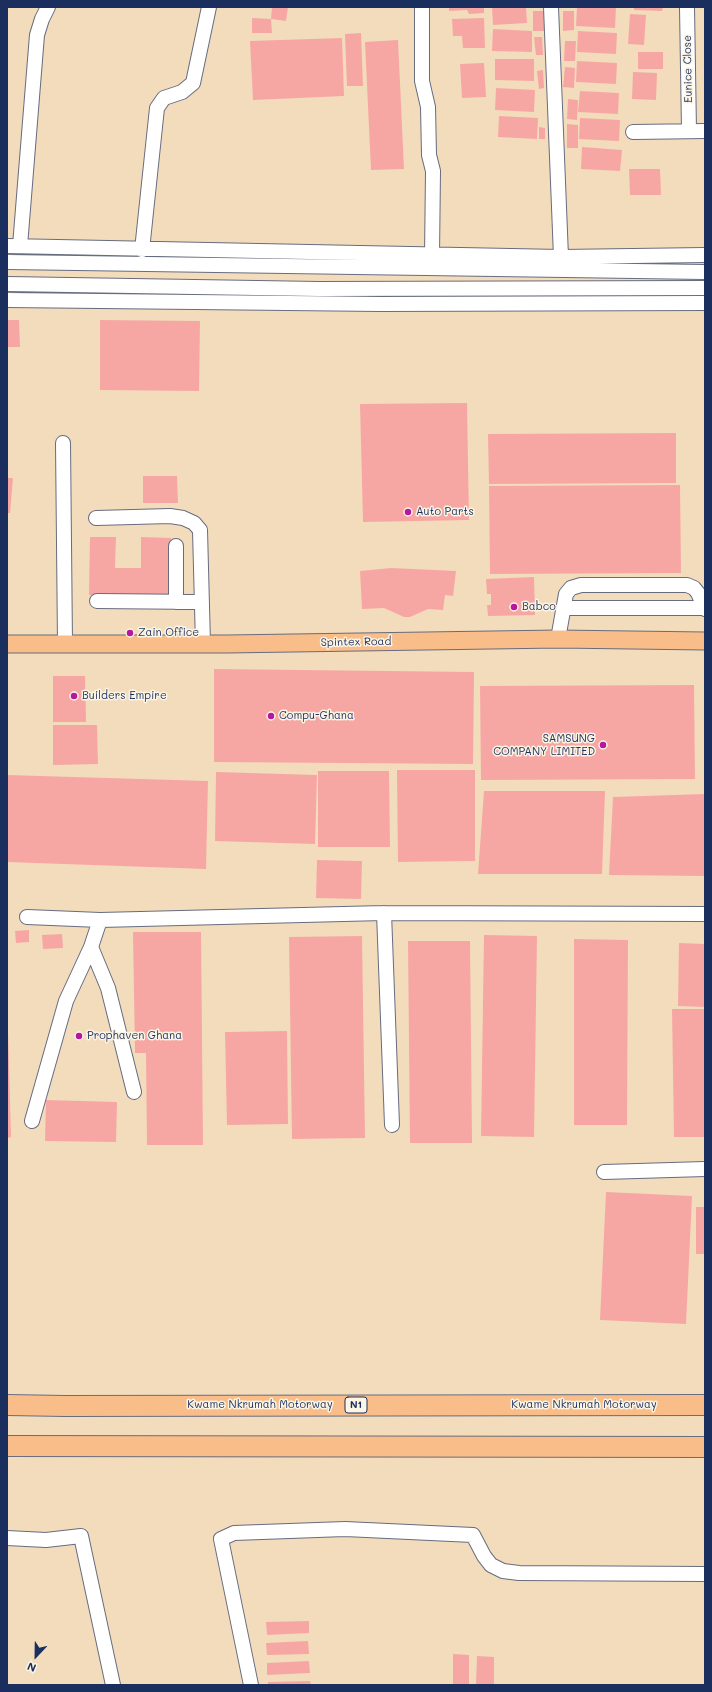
<!DOCTYPE html>
<html>
<head>
<meta charset="utf-8">
<style>
	body { margin:0 }
	#map { position:relative; width:712px; height:1692px; overflow:hidden; background:#f3dcbc; font-family:Mali,sans-serif }
	canvas { display:block }
	.frame { position:absolute; inset:0; border:8px solid #1b2f5e; pointer-events:none }
	.north { position:absolute; left:16px; top:1636px; width:40px; height:40px; -webkit-text-stroke:3px #fcf5e5; paint-order:stroke; rotate:202deg; font-size:11px; font-weight:700; line-height:16px; text-align:center; color:#1b2f5e }
	.north::after { content:''; display:block; margin:auto; width:14px; height:18px; background:#1b2f5e; clip-path:polygon(50% 0,100% 100%,50% 72%,0 100%) }
</style>
</head>
<body>
<div id="map">
<canvas width="712" height="1692"></canvas>
<div class="frame"></div>
<div class="north">N</div>
</div>
<script>
const ctx = document.querySelector('canvas').getContext('2d');
ctx.lineJoin = 'round';
function fillPath(path, color) {
  ctx.fillStyle = color;
  ctx.fill(path, 'evenodd');
}
function toPath(rows) {
  const path = new Path2D();
  for (const r of rows) {
    path.moveTo(r[0], r[1]);
    for (let i = 2; i < r.length; i += 2) path.lineTo(r[i], r[i + 1]);
  }
  return path;
}
function stroke(path, color, width, dash) {
  ctx.strokeStyle = color;
  ctx.lineWidth = width;
  ctx.lineCap = dash ? 'butt' : 'round';
  ctx.setLineDash(dash || []);
  ctx.stroke(path);
}
function drawText(font, color, halo, rows, align = 'center') {
  ctx.font = font + ' Mali,sans-serif';
  ctx.lineWidth = 3;
  ctx.setLineDash([]);
  ctx.textBaseline = 'middle';
  ctx.strokeStyle = halo;
  ctx.fillStyle = color;
  for (const [text, x, y, turn = 0] of rows) {
    ctx.save();
    ctx.translate(x, y);
    ctx.rotate((+turn || 0) * Math.PI / 180);
    ctx.textAlign = isNaN(turn) ? turn : align;
    if (halo) ctx.strokeText(text, 0, 0);
    ctx.fillText(text, 0, 0);
    ctx.restore();
  }
}
fillPath(toPath([
	[272,7,288,7,286,21,271,19],
	[449,7,484,7,484,13,469,14,467,10,449,11],
	[492,7,526,7,527,23,493,25],
	[577,7,616,7,615,28,576,26],
	[634,7,663,7,662,11,634,10],
	[533,11,544,11,544,31,533,31],
	[563,11,574,11,574,30,563,31],
	[630,14,646,15,644,45,628,44],
	[252,18,271,19,272,33,252,33],
	[484,18,485,48,463,48,462,36,453,36,452,19],
	[493,29,532,31,532,52,492,51],
	[578,31,617,33,616,54,577,52],
	[361,33,363,86,347,86,345,34],
	[534,37,542,37,543,55,536,55],
	[342,38,344,96,253,100,250,41],
	[398,40,404,169,371,170,365,42],
	[565,41,576,41,575,61,564,61],
	[638,52,663,52,663,69,638,69],
	[495,59,534,59,534,81,495,80],
	[577,61,617,63,616,84,576,82],
	[484,63,486,97,462,98,460,64],
	[565,67,575,68,574,88,563,87],
	[543,70,544,88,539,89,537,71],
	[633,72,657,73,656,100,632,99],
	[496,88,535,90,534,112,495,110],
	[580,91,619,93,618,114,578,112],
	[568,99,578,100,577,120,567,119],
	[499,116,538,118,537,139,498,137],
	[580,118,620,120,619,141,579,139],
	[567,124,578,125,578,148,567,148],
	[539,127,545,128,545,139,539,139],
	[582,147,622,150,620,171,581,169],
	[629,169,660,169,661,195,630,195],
	[7,320,19,320,20,347,7,347],
	[100,320,200,321,199,391,100,390],
	[467,403,469,520,363,522,360,404],
	[676,433,676,483,489,484,488,434],
	[143,476,177,476,178,503,143,503],
	[7,478,13,478,10,513,7,513],
	[680,485,681,573,490,574,489,486],
	[90,537,116,537,115,568,141,568,141,537,171,538,170,597,89,595],
	[391,568,456,571,453,596,445,595,443,610,428,609,410,617,404,617,384,608,362,609,360,571],
	[534,577,535,615,488,616,487,605,491,605,491,594,487,594,486,579],
	[214,669,474,672,473,764,214,762],
	[53,676,85,676,86,722,53,722],
	[694,685,695,779,481,780,480,686],
	[53,725,97,725,98,764,53,765],
	[397,770,475,770,475,861,398,862],
	[318,771,389,771,390,847,318,847],
	[216,772,317,775,315,844,215,841],
	[7,775,208,781,206,869,7,862],
	[484,791,605,791,602,874,478,874],
	[705,794,705,876,609,875,613,797],
	[317,860,362,861,361,899,316,898],
	[29,930,29,942,16,943,15,931],
	[133,932,201,932,203,1145,147,1145,146,1053,135,1053],
	[62,934,63,948,43,949,42,935],
	[484,935,537,936,534,1137,481,1136],
	[362,936,365,1138,292,1139,289,937],
	[574,939,628,940,627,1125,574,1125],
	[408,941,470,941,472,1143,410,1143],
	[679,943,705,944,705,1007,678,1006],
	[7,994,11,1137,7,1138],
	[672,1009,705,1009,705,1137,674,1137],
	[287,1031,288,1124,227,1125,225,1032],
	[46,1100,117,1102,116,1142,45,1141],
	[606,1192,692,1196,686,1324,600,1320],
	[696,1207,705,1207,705,1254,696,1254],
	[309,1621,309,1633,267,1635,266,1622],
	[308,1641,309,1654,267,1655,266,1643],
	[453,1654,469,1655,469,1685,453,1685],
	[477,1656,494,1657,494,1685,476,1685],
	[309,1661,310,1673,267,1675,267,1663],
	[310,1681,311,1685,268,1685,268,1682]
]), '#f7a7a3');
const minor = toPath([
	[422,7,422,81,428,107,429,155,433,171,432,255],
	[551,7,561,257],
	[687,7,689,131],
	[633,132,705,131],
	[7,246,561,257,705,255],
	[20,246,37,35,42,19,48,7],
	[142,250,157,108,164,98,182,92,193,83,209,7],
	[7,262,705,272],
	[7,284,319,289,705,288],
	[7,300,381,304,705,303],
	[63,443,65,644],
	[96,518,170,516,183,518,194,523,200,530,203,644],
	[97,601,202,602],
	[176,602,176,546],
	[563,608,705,608],
	[558,639,566,594,571,588,581,585,687,585,694,588,698,593,705,609],
	[384,913,392,1125],
	[27,917,100,920,384,913,705,914],
	[91,947,108,988,134,1092],
	[32,1121,66,1001,91,947,100,920],
	[604,1172,705,1169],
	[7,1538,46,1540,81,1536,113,1685],
	[251,1685,221,1539,234,1533,345,1529,473,1535,484,1556,491,1565,503,1571,519,1573,705,1574]
]);
const major = toPath([
	[7,644,227,644,558,639,705,641]
]);
const highway = toPath([
	[7,1405,65,1406,705,1405],
	[7,1446,705,1447]
]);
stroke(minor, '#676c7f', 16);
stroke(major, '#676c7f', 19);
stroke(highway, '#676c7f', 22);
stroke(minor, '#fff', 14);
stroke(major, '#f8bd89', 17);
stroke(highway, '#f8bd89', 20);
for (const [x, y, r, color] of [
	[408,512,4,"#b5179e"],
	[514,607,4,"#b5179e"],
	[130,633,4,"#b5179e"],
	[74,696,4,"#b5179e"],
	[271,716,4,"#b5179e"],
	[603,745,4,"#b5179e"],
	[79,1036,4,"#b5179e"]
]) {
  const dot = new Path2D();
  dot.arc(x, y, r, 0, 2 * Math.PI);
  ctx.fillStyle = color;
  ctx.fill(dot);
  stroke(dot, '#fcf5e5', 1.5);
}
for (const [x, y, w] of [
	[356,1405,22]
]) {
  const box = new Path2D();
  box.roundRect(x - w / 2, y - 8, w, 16, 3);
  ctx.fillStyle = '#fcf5e5';
  ctx.fill(box);
  stroke(box, '#1b2f5e', 1);
}
drawText('bold 10px', '#1b2f5e', null, [
	["N1",356,1405]
]);
drawText('11px', '#1b2f5e', '#fcf5e5', [
	["Eunice Close",688,69,-91],
	["Spintex Road",356,642,-1],
	["Kwame Nkrumah Motorway",260,1405],
	["Kwame Nkrumah Motorway",584,1405]
]);
drawText('11px', '#1b2f5e', '#fcf5e5', [
	["Auto Parts",416,512],
	["Babco",522,607],
	["Zain Office",138,633],
	["Builders Empire",82,696],
	["Compu-Ghana",279,716],
	["SAMSUNG",595,739,"right"],
	["COMPANY LIMITED",595,752,"right"],
	["Prophaven Ghana",87,1036]
], 'left');
</script>
</body>
</html>
